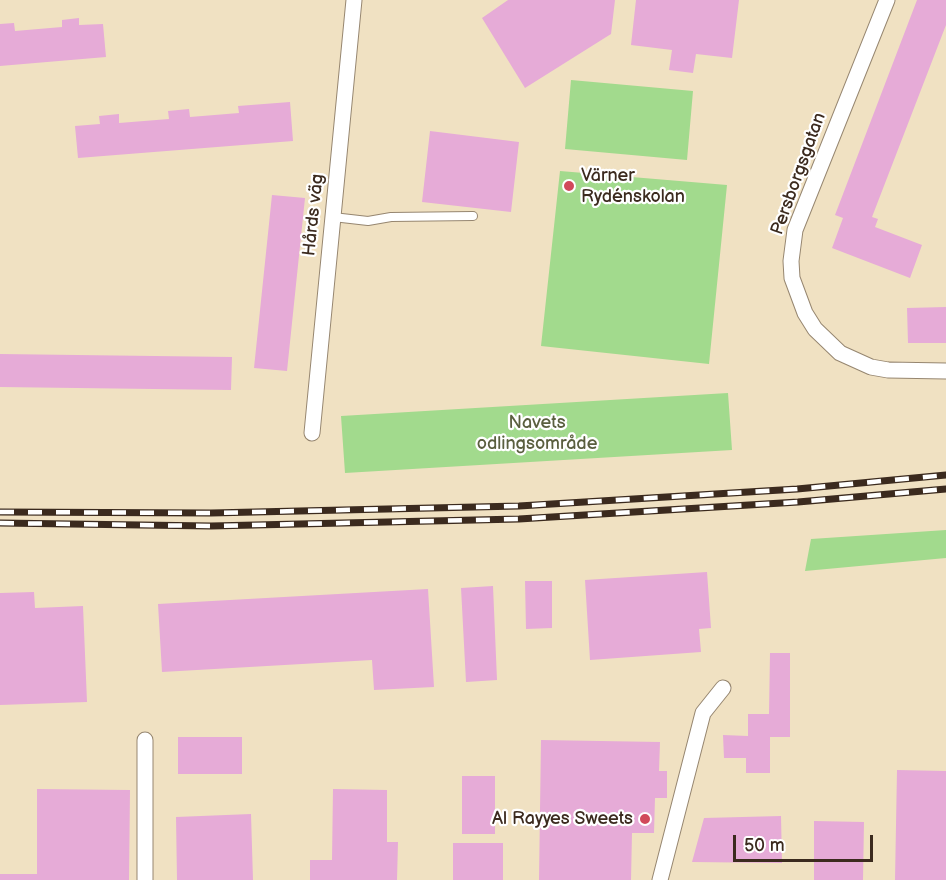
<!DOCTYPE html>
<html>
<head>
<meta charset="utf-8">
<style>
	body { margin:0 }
	#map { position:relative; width:946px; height:880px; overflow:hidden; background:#f0e1c2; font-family:"Balsamiq Sans",sans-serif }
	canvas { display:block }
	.scale { position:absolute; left:733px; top:835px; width:140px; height:27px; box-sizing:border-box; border:3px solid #3b2a1e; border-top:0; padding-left:8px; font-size:18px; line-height:21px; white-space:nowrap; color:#3b2a1e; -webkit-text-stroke:4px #fff; paint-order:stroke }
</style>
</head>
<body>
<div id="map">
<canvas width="946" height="880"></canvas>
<div class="scale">50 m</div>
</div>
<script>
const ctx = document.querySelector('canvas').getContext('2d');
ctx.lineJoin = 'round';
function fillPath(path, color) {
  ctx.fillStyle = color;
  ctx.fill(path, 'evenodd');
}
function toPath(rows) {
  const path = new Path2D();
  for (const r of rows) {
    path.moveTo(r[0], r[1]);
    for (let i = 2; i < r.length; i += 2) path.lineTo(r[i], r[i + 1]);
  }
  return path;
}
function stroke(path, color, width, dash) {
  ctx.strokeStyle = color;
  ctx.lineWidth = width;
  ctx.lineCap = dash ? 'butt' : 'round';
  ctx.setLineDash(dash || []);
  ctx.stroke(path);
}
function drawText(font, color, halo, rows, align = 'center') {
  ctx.font = font + ' "Balsamiq Sans",sans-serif';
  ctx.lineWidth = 4.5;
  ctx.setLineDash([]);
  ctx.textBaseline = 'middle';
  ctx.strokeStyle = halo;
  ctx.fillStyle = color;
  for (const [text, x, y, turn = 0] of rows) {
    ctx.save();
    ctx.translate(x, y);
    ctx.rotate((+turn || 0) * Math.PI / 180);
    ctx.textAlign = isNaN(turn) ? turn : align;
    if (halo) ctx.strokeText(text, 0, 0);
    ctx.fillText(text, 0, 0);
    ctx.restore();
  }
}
fillPath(toPath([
	[571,80,693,91,687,160,565,149],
	[560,171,727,185,709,364,541,346],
	[728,393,732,450,345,473,341,416],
	[946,530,946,558,805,571,811,539]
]), '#a2da8d');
fillPath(toPath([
	[508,0,615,0,611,34,525,88,482,18],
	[636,0,739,0,732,58,696,54,693,73,669,70,672,50,631,45],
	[917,0,946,0,946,25,872,217,878,219,875,227,922,245,910,278,832,248,843,218,835,215],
	[79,18,79,25,103,24,106,57,0,66,0,24,14,23,15,31,62,27,62,20],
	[290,102,293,141,78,158,75,126,100,124,99,116,119,114,119,123,169,119,168,111,189,109,190,117,239,113,238,106],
	[430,131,519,142,511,212,422,202],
	[272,195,305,198,287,371,254,368],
	[946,307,946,343,908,343,907,308],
	[0,354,232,357,231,390,0,387],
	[707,572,711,628,699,629,701,652,590,660,585,580],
	[525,581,552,581,552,628,526,629],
	[493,586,497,680,466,682,461,588],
	[428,589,434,687,374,690,372,660,162,672,158,604],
	[34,592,35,608,83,606,87,702,0,705,0,593],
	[770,653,790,653,790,737,770,737,770,773,746,773,746,758,724,758,723,735,748,736,748,714,769,714],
	[178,737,242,737,242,774,178,774],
	[541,740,660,742,659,771,667,771,667,798,655,798,654,833,632,833,631,880,539,880],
	[897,770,946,771,946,880,895,880],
	[462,776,495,776,495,834,462,834],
	[37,789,130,790,129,880,0,880,0,874,37,874],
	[333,789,387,790,387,842,398,842,397,880,310,880,310,860,332,860],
	[251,814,253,880,177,880,176,817],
	[781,816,782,863,692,862,704,818],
	[814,821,864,822,863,880,814,880],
	[453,843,503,843,503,880,453,880]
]), '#e6abd7');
const lane = toPath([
	[333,217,368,221,391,217,473,216]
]);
const street = toPath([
	[887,0,795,230,791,261,792,278,805,313,815,329,840,353,871,367,888,370,946,371],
	[312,433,354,0],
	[145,740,145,880],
	[660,880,703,713,723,688]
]);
stroke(lane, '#968670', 10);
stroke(street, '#968670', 17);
stroke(lane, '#fff', 8);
stroke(street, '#fff', 15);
const rail = toPath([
	[0,512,211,513,519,506,797,489,946,475],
	[0,523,211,526,519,519,798,502,946,489]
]);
stroke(rail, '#3b2a1e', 7);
stroke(rail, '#fff', 4.5, [14]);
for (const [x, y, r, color] of [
	[569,186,6,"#d1495b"],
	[645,819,6,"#d1495b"]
]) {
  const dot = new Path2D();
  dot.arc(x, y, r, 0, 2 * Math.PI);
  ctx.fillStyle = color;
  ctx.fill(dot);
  stroke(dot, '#fff', 2);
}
drawText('18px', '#3b2a1e', '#fff', [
	["Persborgsgatan",799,174,-70],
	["Hårds väg",314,215,-84]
]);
drawText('18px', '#3b2a1e', '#fff', [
	["Värner",581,176],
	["Rydénskolan",581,197],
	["Al Rayyes Sweets",633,819,"right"]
], 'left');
drawText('18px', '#5a5f3f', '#fff', [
	["Navets",537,423],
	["odlingsområde",537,444]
]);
</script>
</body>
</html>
